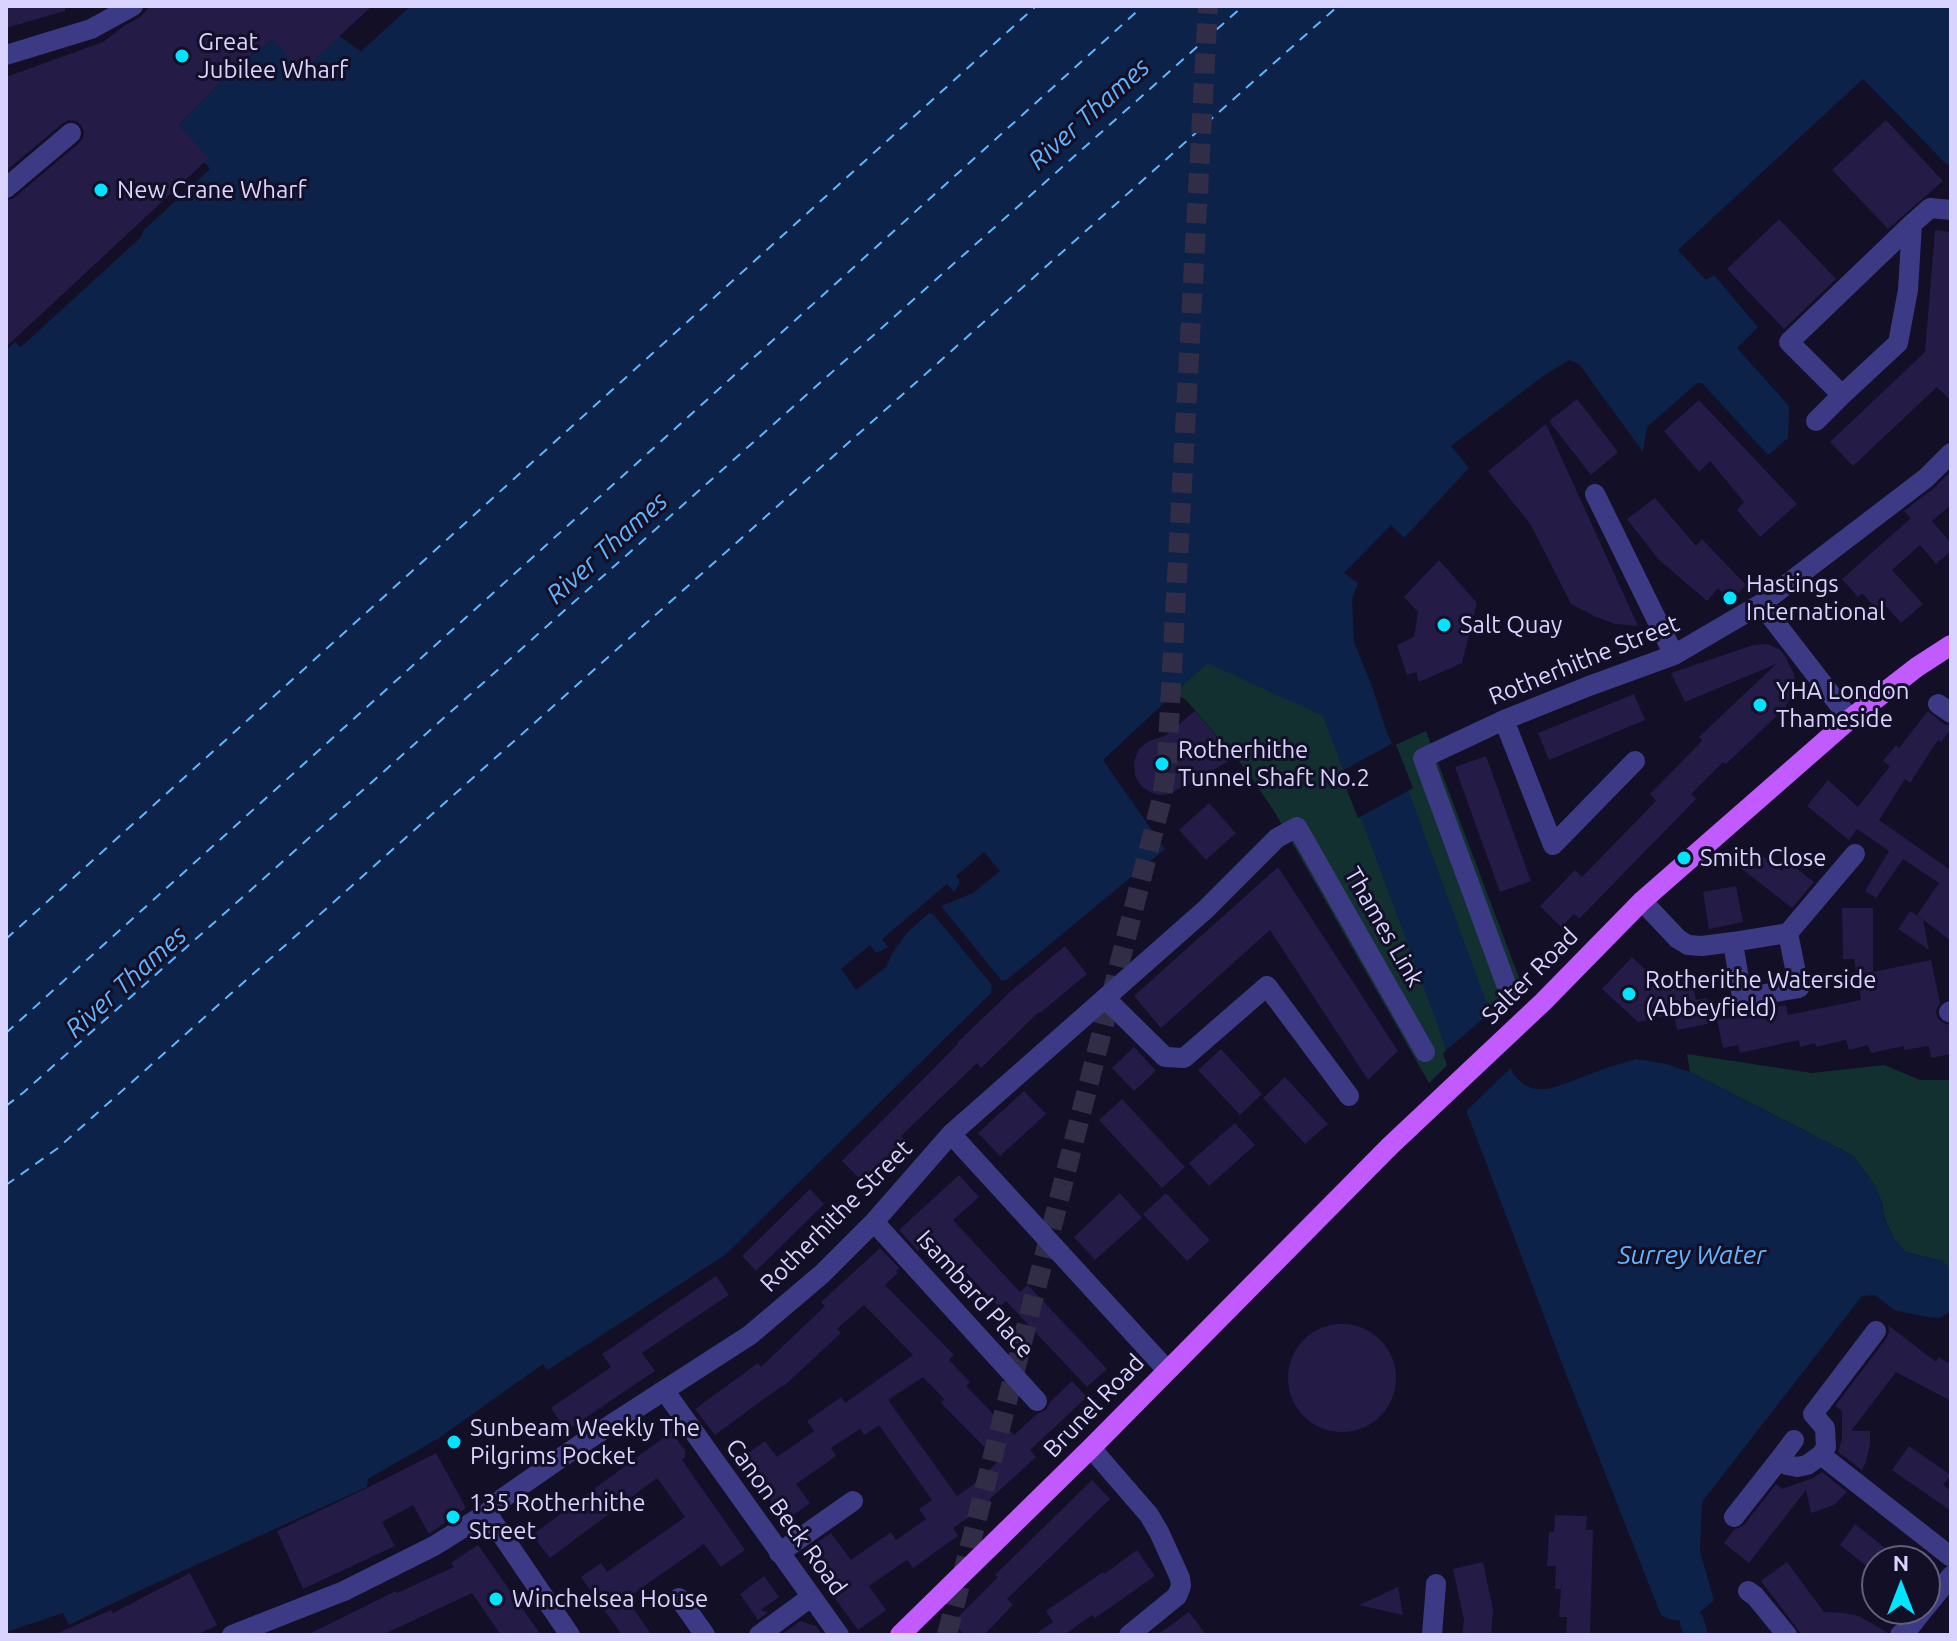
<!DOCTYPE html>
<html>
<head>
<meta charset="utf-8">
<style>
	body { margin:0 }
	#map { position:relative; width:1957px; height:1641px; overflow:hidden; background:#130f26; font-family:Ubuntu,sans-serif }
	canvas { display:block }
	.frame { position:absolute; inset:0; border:8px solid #d9d4ff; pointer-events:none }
	.north { position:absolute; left:1861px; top:1545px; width:80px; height:80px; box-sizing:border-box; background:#130f26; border:2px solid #625e7d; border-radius:50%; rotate:0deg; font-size:22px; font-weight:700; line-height:32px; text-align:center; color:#d9d4ff }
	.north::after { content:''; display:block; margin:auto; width:28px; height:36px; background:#00e5ff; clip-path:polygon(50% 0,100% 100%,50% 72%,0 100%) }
</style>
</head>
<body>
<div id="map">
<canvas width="1957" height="1641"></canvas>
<div class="frame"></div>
<div class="north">N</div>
</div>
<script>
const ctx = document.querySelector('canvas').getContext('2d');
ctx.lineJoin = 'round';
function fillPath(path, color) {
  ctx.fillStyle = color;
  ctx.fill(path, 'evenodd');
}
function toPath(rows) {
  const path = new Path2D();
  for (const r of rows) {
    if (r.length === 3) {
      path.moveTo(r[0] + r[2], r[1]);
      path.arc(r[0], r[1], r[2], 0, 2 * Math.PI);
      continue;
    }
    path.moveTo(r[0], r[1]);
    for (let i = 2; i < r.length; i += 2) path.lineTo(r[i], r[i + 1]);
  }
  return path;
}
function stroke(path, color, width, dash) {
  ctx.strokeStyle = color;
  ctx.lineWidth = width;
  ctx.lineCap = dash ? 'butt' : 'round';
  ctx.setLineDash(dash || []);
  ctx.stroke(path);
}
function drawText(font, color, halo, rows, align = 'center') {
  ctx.font = font + ' Ubuntu,sans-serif';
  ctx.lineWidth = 6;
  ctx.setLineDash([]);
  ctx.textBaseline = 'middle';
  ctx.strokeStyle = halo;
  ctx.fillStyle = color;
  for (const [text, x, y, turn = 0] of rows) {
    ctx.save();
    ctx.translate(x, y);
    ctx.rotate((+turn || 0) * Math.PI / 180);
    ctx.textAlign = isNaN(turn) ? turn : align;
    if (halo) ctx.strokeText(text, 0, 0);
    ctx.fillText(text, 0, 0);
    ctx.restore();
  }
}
fillPath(toPath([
	[1333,616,1393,746,1426,731,1524,991,1429,1083,1274,811,1247,771,1186,700,1174,693,1207,663],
	[1687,1054,1812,1073,1884,1065,1920,1080,1951,1080,1951,1274,1943,1261,1905,1252,1894,1239,1884,1217,1882,1202,1854,1156,1690,1072]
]), '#12302f');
fillPath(toPath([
	[411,6,1951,6,1951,161,1947,165,1863,79,1678,250,1706,280,1714,275,1758,327,1737,348,1789,406,1788,438,1768,455,1702,383,1697,383,1647,427,1643,452,1579,364,1569,360,1542,377,1451,446,1469,468,1404,538,1391,525,1344,573,1358,583,1352,599,1354,642,1372,686,1385,727,1513,1074,1524,1085,1535,1089,1547,1089,1561,1085,1606,1068,1636,1059,1666,1064,1690,1072,1854,1156,1877,1188,1882,1203,1884,1218,1894,1239,1905,1252,1943,1261,1951,1274,1951,1311,1940,1318,1927,1317,1894,1310,1875,1295,1862,1296,1702,1502,1700,1552,1714,1600,1698,1614,1699,1619,1682,1625,1680,1621,1669,1619,1661,1615,1566,1374,1469,1118,1437,1023,1323,716,1207,663,1103,760,1165,849,991,993,725,1255,548,1370,543,1364,439,1438,368,1479,367,1487,128,1596,69,1625,63,1613,6,1632,6,350,15,342,21,347,140,238,144,230,210,169,204,162,208,158,179,125,232,70,273,39,339,36,361,51]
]), '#0c2248');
fillPath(toPath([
	[1395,742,1413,788,1358,818,1340,772],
	[984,852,1000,871,973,893,941,906,1002,981,1008,979,991,993,992,985,933,914,929,913,907,933,893,952,886,967,856,990,841,969,870,945,876,953,888,947,882,939,947,884,954,892,960,882,956,876],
	[1493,1010,1513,1066,1463,1114,1443,1053]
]), '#130f26');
stroke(toPath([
	[1692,1622,1696,1635]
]), '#0c2248', 24);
stroke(toPath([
	[6,939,1036,6],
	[6,1033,1143,6],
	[6,1106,24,1092,1243,6],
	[6,1185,58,1148,1338,6]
]), '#62b6ff', 2, [10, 8]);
fillPath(toPath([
	[6,6,65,6,65,11,6,28],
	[150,6,372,6,301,72,273,39,232,70,179,125,209,158,6,347,6,201,14,198,79,143,83,138,84,131,81,125,76,121,69,120,63,123,6,171,6,77,103,42,124,26,140,17],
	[1886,120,1943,181,1888,229,1832,170],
	[1779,219,1836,279,1784,329,1727,269],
	[1935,230,1951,232,1951,401,1937,387,1853,466,1830,442,1925,352],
	[1577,399,1618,452,1591,475,1549,421],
	[1699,400,1797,504,1760,537,1737,510,1744,502,1710,461,1699,472,1664,431],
	[1546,424,1603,549,1638,626,1615,624,1594,616,1571,604,1531,525,1488,471],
	[1951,471,1951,505,1932,521,1951,543,1951,551,1936,564,1920,545,1892,570,1923,604,1901,623,1884,604,1877,610,1862,593,1858,597,1842,579,1911,518,1904,511,1934,488],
	[1655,498,1696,546,1702,539,1746,585,1731,602,1718,588,1707,601,1658,559,1627,519],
	[1439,560,1477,603,1462,663,1419,682,1416,672,1407,675,1397,645,1414,637,1418,612,1404,597],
	[1767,644,1779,649,1785,656,1794,674,1795,685,1792,694,1785,708,1726,764,1723,762,1691,794,1696,799,1579,919,1574,914,1561,927,1540,906,1575,870,1582,877,1656,801,1650,794,1702,741,1699,737,1776,664,1685,702,1671,673,1753,645],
	[1634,694,1645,720,1549,760,1538,733],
	[1195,711,1235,758,1169,794,1159,795,1150,792,1141,786,1135,776,1134,761,1139,749,1149,741,1165,736],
	[1928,711,1944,724,1951,726,1951,729,1941,742,1938,740,1910,783,1905,779,1879,820,1949,869,1951,865,1951,941,1917,915,1939,883,1903,859,1876,898,1865,891,1889,851,1857,829,1849,840,1807,806,1828,780,1858,807,1890,766,1883,761,1896,745,1899,748],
	[1486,756,1531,881,1500,892,1455,767],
	[1209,803,1236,833,1206,860,1179,830],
	[1752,848,1782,871,1788,862,1814,882,1792,908,1738,866],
	[1278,867,1398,1051,1368,1080,1270,930,1161,1028,1134,996],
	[1736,886,1743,922,1709,929,1703,892],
	[1842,908,1873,908,1873,972,1931,960,1940,1003,1936,1010,1937,1017,1943,1023,1951,1025,1951,1054,1931,1058,1929,1046,1904,1050,1904,1046,1871,1053,1868,1045,1849,1050,1846,1040,1816,1047,1815,1043,1800,1047,1799,1040,1740,1053,1738,1045,1723,1048,1717,1020,1786,1005,1788,1015,1861,1000,1854,959,1843,959],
	[1910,911,1923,920,1929,950,1898,929],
	[1065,946,1087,974,1040,1013,1039,1012,981,1068,977,1063,901,1136,905,1140,862,1181,842,1161,958,1044,957,1043,1011,991],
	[1632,957,1667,990,1693,984,1696,1000,1707,998,1712,1023,1677,1030,1674,1014,1638,1022,1602,989],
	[1134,1047,1156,1071,1134,1091,1112,1068],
	[1221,1049,1262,1094,1240,1115,1198,1070],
	[1285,1077,1328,1124,1305,1144,1263,1098],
	[1024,1091,1046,1114,1000,1156,978,1133],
	[1122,1099,1185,1167,1162,1188,1099,1120],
	[1235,1123,1255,1145,1209,1186,1189,1163],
	[959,1175,979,1197,953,1220,1020,1292,1028,1285,1107,1369,1087,1387,1006,1301,999,1307,933,1238,918,1251,899,1230],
	[810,1189,824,1204,756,1271,742,1256],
	[1120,1193,1142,1218,1095,1260,1074,1237],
	[1166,1193,1210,1240,1187,1261,1143,1214],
	[880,1248,899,1268,896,1271,898,1273,885,1285,954,1355,949,1360,970,1382,966,1386,1014,1435,1037,1414,1046,1410,1050,1402,1072,1381,1087,1397,1030,1450,1036,1457,989,1500,991,1502,953,1528,958,1536,913,1568,907,1560,869,1586,886,1610,858,1630,802,1553,831,1533,851,1560,891,1532,896,1540,926,1519,919,1509,932,1500,879,1425,864,1435,860,1429,831,1448,836,1456,796,1484,810,1503,785,1521,740,1459,765,1441,777,1457,814,1431,807,1421,841,1397,845,1403,913,1355,864,1305,837,1329,841,1333,784,1386,783,1385,715,1435,695,1409,758,1363,761,1367,825,1306,821,1302],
	[923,1377,944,1399,941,1403,998,1461,988,1471,989,1473,957,1496,888,1400],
	[716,1276,729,1295,642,1353,655,1371,566,1431,551,1408,611,1367,602,1354],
	[1342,1378,54],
	[1888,1325,1936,1362,1938,1357,1951,1364,1951,1401,1896,1372,1851,1431,1870,1431,1870,1445,1866,1462,1862,1470,1838,1452,1842,1439,1842,1411,1835,1406,1886,1339,1889,1332],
	[671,1432,685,1450,685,1457,682,1460,745,1550,721,1567,704,1544,626,1599,652,1635,622,1635,581,1577,601,1563,607,1572,685,1517,657,1478,550,1558,532,1535],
	[1909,1446,1951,1475,1943,1485,1951,1491,1951,1511,1892,1470],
	[436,1453,466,1508,429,1534,413,1505,382,1522,395,1546,303,1589,277,1531,369,1487],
	[1822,1472,1847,1492,1834,1505,1811,1513,1806,1490,1749,1563,1724,1543,1734,1530,1744,1525,1776,1484,1782,1489,1813,1478],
	[1092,1480,1110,1499,1007,1599,1013,1605,984,1635,965,1635,952,1623,998,1577,995,1575],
	[1555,1515,1587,1516,1586,1530,1593,1530,1590,1635,1566,1635,1567,1617,1559,1617,1561,1589,1555,1589,1556,1566,1547,1566,1549,1532,1554,1532],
	[1855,1524,1890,1552,1883,1561,1877,1561,1877,1568,1874,1572,1840,1545],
	[478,1545,541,1635,501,1635,472,1593,382,1635,307,1635,396,1591,397,1593,454,1567,451,1563],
	[1137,1550,1155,1576,1095,1618,1092,1615,1064,1635,1034,1635,1053,1622,1046,1611,1103,1572,1104,1574],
	[1483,1562,1493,1610,1491,1635,1462,1635,1464,1620,1453,1569],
	[1787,1562,1824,1612,1844,1613,1859,1616,1888,1633,1887,1635,1802,1635,1761,1581],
	[190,1573,217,1625,197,1635,53,1635,111,1610,113,1613],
	[764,1576,779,1597,761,1610,768,1612,758,1620,740,1594],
	[1398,1587,1403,1615,1359,1605],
	[1189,1612,1206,1635,1157,1635],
	[800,1621,816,1626,823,1635,781,1635]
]), '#241b47');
stroke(toPath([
	[947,1635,1162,798,1167,762,1208,6]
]), '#312d47', 20, [20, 10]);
stroke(toPath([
	[6,55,91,29,133,6],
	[6,188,71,133],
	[1912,224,1908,290,1898,343,1842,395,1789,342,1912,224,1930,208,1951,210],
	[1816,421,1842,395],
	[1595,494,1674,655],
	[1761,604,1850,719],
	[1938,704,1951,713],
	[1504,720,1553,845,1635,761],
	[1642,901,1678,939,1688,945,1702,946,1733,942,1788,933,1855,854],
	[1733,942,1742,998,1799,988,1788,933],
	[1510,995,1423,758,1504,720,1589,686,1674,655,1761,604,1926,478,1951,453],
	[1105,998,1165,1057,1184,1058,1267,986,1349,1096],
	[1949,1012,1951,1011],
	[951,1134,1167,1370],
	[874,1222,1037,1401],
	[661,1392,669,1397,839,1635],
	[1091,1448,1149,1515,1159,1532,1180,1578,1181,1586,1177,1596,1129,1635],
	[1821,1455,1951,1557],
	[1779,1460,1794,1440],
	[487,1513,570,1635],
	[1734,1517,1779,1460,1787,1465,1797,1467,1807,1465,1821,1455,1826,1447,1825,1428,1813,1414,1876,1331],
	[779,1553,853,1501],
	[1748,1591,1755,1596,1787,1635],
	[679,1598,705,1635],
	[1925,1608,1951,1576],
	[232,1635,344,1591,434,1546,487,1513,503,1498,581,1444,750,1335,822,1274,874,1222,951,1134,1205,910,1277,838,1297,827,1425,1052],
	[759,1635,811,1597],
	[1432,1635,1436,1584],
	[1900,1635,1909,1628,1924,1609]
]), '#3d3a85', 20);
stroke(toPath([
	[900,1635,1091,1448,1390,1146,1543,1002,1642,901,1850,719,1917,667,1951,645]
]), '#c25bff', 20);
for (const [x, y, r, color] of [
	[182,56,8,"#00e5ff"],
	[101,190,8,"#00e5ff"],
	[1730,598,8,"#00e5ff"],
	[1444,625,8,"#00e5ff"],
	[1760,705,8,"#00e5ff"],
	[1162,764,8,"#00e5ff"],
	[1684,858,8,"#00e5ff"],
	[1629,994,8,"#00e5ff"],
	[454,1442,8,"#00e5ff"],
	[453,1517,8,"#00e5ff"],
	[496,1599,8,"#00e5ff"]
]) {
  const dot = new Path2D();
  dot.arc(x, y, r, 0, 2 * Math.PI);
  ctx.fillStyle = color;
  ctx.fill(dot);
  stroke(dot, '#130f26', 3);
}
drawText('24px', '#d9d4ff', '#130f26', [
	["Great",198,42],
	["Jubilee Wharf",198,70],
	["New Crane Wharf",117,190],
	["Hastings",1746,584],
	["International",1746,612],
	["Salt Quay",1460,625],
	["YHA London",1776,691],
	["Thameside",1776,719],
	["Rotherhithe",1178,750],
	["Tunnel Shaft No.2",1178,778],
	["Smith Close",1700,858],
	["Rotherithe Waterside",1645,980],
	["(Abbeyfield)",1645,1008],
	["Sunbeam Weekly The",470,1428],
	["Pilgrims Pocket",470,1456],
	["135 Rotherhithe",469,1503],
	["Street",469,1531],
	["Winchelsea House",512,1599]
], 'left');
drawText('24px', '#d9d4ff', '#130f26', [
	["Rotherhithe Street",1584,660,-22],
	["Thames Link",1384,927,60],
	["Salter Road",1530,976,-45],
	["Rotherhithe Street",836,1216,-45],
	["Isambard Place",975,1294,48],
	["Brunel Road",1094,1406,-46],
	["Canon Beck Road",786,1517,54]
]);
drawText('italic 26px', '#62b6ff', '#130f26', [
	["River Thames",1089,114,-42],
	["River Thames",607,548,-42],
	["River Thames",126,982,-42],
	["Surrey Water",1692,1255]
]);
</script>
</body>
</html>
